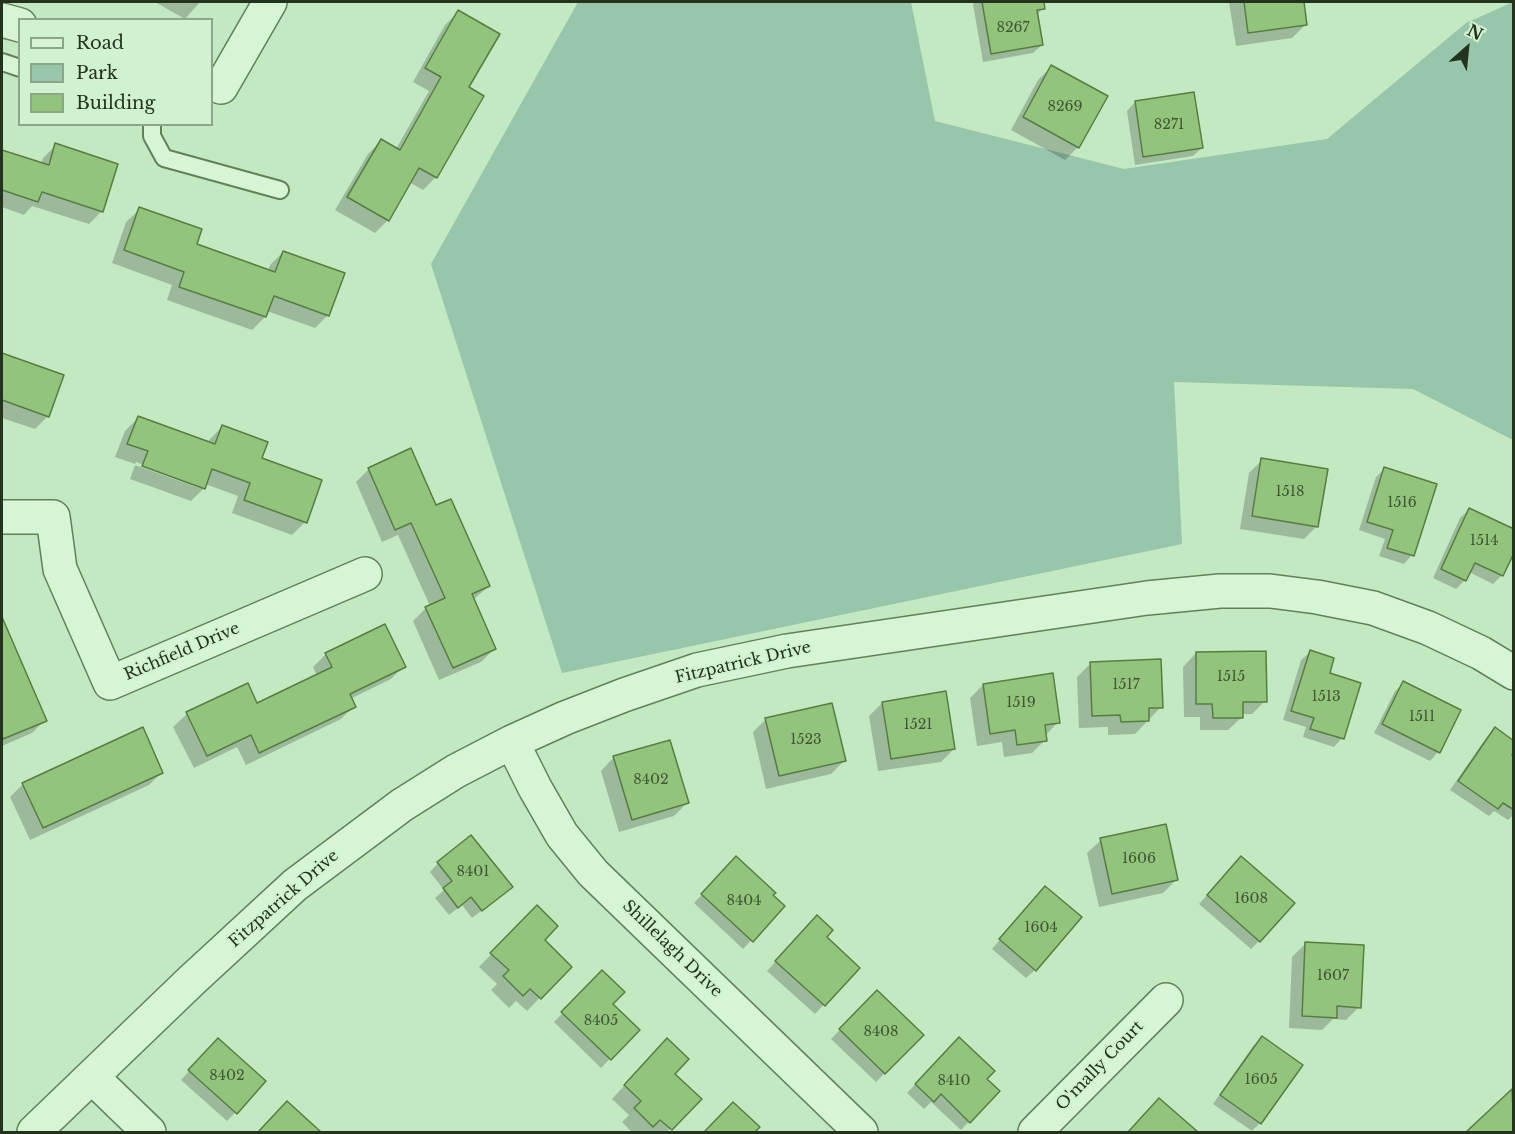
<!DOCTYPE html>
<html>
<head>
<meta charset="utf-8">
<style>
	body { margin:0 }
	#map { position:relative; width:1515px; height:1134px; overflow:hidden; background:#c3e9c2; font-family:"Libre Baskerville",serif }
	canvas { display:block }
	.frame { position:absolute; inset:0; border:3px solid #23331e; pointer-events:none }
	.legend { position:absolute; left:18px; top:18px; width:195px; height:108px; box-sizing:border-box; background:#d1f2d1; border:2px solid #8ba689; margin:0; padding:8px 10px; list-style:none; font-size:18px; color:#23331e }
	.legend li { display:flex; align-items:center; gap:12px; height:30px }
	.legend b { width:30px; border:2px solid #8ba689 }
	.north { position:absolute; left:1437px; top:18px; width:60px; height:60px; -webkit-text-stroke:4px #d1f2d1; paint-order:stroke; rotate:27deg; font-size:16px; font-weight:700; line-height:24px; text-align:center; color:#23331e }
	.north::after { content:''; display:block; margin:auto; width:21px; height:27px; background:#23331e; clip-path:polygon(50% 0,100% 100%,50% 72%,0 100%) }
</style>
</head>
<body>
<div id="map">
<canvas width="1515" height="1134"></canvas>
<div class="frame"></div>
<ul class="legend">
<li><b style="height:8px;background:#d5f5d4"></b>Road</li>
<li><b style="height:16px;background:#97c6aa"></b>Park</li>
<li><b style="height:16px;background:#92c47b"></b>Building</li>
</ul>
<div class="north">N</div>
</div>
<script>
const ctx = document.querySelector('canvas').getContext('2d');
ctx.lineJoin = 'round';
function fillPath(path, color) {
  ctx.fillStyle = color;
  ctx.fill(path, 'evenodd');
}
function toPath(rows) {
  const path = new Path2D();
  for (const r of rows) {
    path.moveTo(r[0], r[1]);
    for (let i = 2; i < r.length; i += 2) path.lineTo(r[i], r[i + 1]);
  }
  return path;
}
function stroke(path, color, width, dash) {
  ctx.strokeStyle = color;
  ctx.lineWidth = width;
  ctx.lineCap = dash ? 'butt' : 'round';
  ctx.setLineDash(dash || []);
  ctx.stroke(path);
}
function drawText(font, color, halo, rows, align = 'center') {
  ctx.font = font + ' "Libre Baskerville",serif';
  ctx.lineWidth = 4.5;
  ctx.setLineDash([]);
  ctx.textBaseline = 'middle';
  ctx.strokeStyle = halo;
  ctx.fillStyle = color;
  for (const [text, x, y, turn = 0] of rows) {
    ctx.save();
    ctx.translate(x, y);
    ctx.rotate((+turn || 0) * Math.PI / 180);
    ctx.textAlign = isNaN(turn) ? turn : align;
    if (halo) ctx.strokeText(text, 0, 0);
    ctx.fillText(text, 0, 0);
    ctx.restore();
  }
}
fillPath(toPath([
	[578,2,911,2,935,121,1124,169,1327,139,1466,23,1513,2,1513,440,1413,389,1174,382,1182,544,562,673,431,264]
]), '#97c6aa');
fillPath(toPath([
	[155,2,200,2,185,19],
	[975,2,1042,2,1043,8,1037,15,1042,45,1033,53,983,62,973,4],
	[1229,2,1302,2,1305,25,1292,38,1236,46],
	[458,12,467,88,436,177,423,190,409,182,388,220,375,233,335,210,368,154,381,141,396,149,429,91,413,82,445,25],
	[1051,67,1078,147,1065,160,1011,130,1038,80],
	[1135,102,1202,148,1193,156,1135,165,1127,111],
	[56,145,102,211,89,224,32,206,24,215,2,207,2,151,41,164,43,158],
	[140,209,195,245,268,271,270,265,283,252,328,315,315,328,267,311,265,317,252,330,167,300,172,285,112,263,126,222],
	[2,354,62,375,48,416,35,429,2,418],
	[138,418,208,444,209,440,222,427,260,459,305,522,292,535,232,513,238,496,205,484,204,488,191,501,130,479,135,465,199,488,199,485,136,462,135,464,115,457,125,431],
	[1262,460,1317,526,1304,539,1240,529,1249,473],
	[1385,468,1412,555,1404,564,1379,556,1385,539,1359,530,1376,477],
	[369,469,436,507,489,586,473,600,494,649,481,662,439,680,413,621,426,608,430,606,398,535,382,542,356,482],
	[1469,510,1502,575,1493,584,1469,572,1465,580,1456,589,1433,578,1460,518],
	[2,621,45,720,32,733,2,746],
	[1310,652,1328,674,1342,738,1334,747,1303,737,1306,727,1283,720,1301,660],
	[1196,653,1265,701,1252,714,1242,714,1242,717,1228,730,1200,730,1200,717,1184,717,1183,667],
	[326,654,404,666,391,679,350,699,354,706,341,719,246,765,237,747,194,768,173,727,187,714,247,685,257,705,317,676,313,667],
	[1090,664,1161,707,1135,734,1108,735,1108,727,1079,728,1077,677],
	[1404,683,1438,752,1430,761,1374,733,1395,691],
	[983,685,1058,722,1045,736,1045,740,1032,753,1004,757,1002,742,977,746,970,698],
	[882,703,954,749,941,762,878,771,869,716],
	[766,719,844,761,831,774,766,789,753,732],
	[1495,729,1510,755,1514,758,1514,814,1508,820,1494,811,1489,816,1450,790,1486,738],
	[614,757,687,803,674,816,619,832,601,771],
	[162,772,149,785,30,840,10,797,23,784],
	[1101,840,1177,879,1163,893,1099,907,1087,853],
	[438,863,502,895,472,918,462,905,449,915,435,898,444,890,430,872],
	[728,867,771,896,783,907,743,949,694,903],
	[1232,867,1259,941,1251,949,1199,904],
	[1037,896,1035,970,1026,978,992,949],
	[524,920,570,967,527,1011,516,1001,509,1008,491,990,497,984,479,967],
	[808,926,824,937,858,968,815,1014,767,971],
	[1305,944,1359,1007,1346,1020,1333,1019,1322,1030,1289,1028,1292,957],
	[602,972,611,1004,638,1030,601,1068,554,1022],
	[877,992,922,1035,876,1082,831,1039],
	[1262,1038,1260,1123,1252,1131,1213,1104,1253,1046],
	[951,1047,998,1091,961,1130,931,1102,924,1109,907,1093],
	[210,1048,264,1082,227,1121,181,1080],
	[654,1053,673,1074,700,1099,667,1132,632,1132,622,1122,629,1115,612,1099],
	[1512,1091,1514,1093,1514,1132,1469,1132],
	[1159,1100,1196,1132,1129,1132],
	[287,1103,319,1132,260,1132],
	[733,1104,758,1127,753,1132,706,1132]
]), '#0003');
const building = toPath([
	[982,2,1044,2,1045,9,1037,10,1043,45,991,54,982,2],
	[1244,2,1304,2,1307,25,1248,33,1244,2],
	[458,10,500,34,469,87,484,96,437,178,419,168,389,221,347,197,381,139,400,150,441,77,425,68,458,10],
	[1051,65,1108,96,1079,148,1023,117,1051,65],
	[1194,92,1203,148,1143,157,1135,101,1194,92],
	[55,143,118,164,103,212,42,192,38,202,2,190,2,150,49,165,55,143],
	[139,207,202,229,197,244,275,272,283,251,345,273,329,316,274,296,266,317,179,287,184,272,124,250,139,207],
	[2,353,64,375,49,417,2,400,2,353],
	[138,416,215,444,222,425,268,442,262,458,322,480,307,523,244,500,250,483,212,469,205,489,142,466,148,451,127,444,138,416],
	[411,448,436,505,451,499,490,586,472,594,496,649,453,668,425,607,445,598,411,523,395,530,368,468,411,448],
	[1261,458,1328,469,1318,527,1252,516,1261,458],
	[1384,467,1437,484,1414,556,1387,548,1393,530,1367,522,1384,467],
	[1469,508,1514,529,1514,553,1503,576,1475,563,1466,581,1441,569,1469,508],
	[2,617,47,721,3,739,2,735,2,617],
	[385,624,406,667,350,694,356,707,259,753,251,735,207,756,186,712,248,683,257,703,332,667,325,653,385,624],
	[1310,650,1334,658,1330,673,1361,683,1344,739,1310,729,1314,718,1291,711,1310,650],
	[1266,651,1267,702,1243,702,1243,718,1213,718,1212,704,1196,704,1196,652,1266,651],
	[1161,659,1163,708,1149,708,1149,721,1121,722,1120,715,1092,716,1090,662,1161,659],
	[1053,673,1060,723,1045,725,1047,741,1017,745,1015,730,990,734,983,684,1053,673],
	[1403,681,1461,710,1440,753,1382,724,1403,681],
	[946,691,955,749,891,759,882,702,946,691],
	[832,703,846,761,779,776,765,718,832,703],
	[143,727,163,773,43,828,22,783,143,727],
	[1495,727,1514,741,1514,752,1512,755,1514,756,1514,810,1503,803,1498,809,1458,781,1495,727],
	[670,740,689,803,632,820,613,756,670,740],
	[1166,824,1178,880,1112,894,1100,838,1166,824],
	[471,835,513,887,482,911,471,897,458,908,443,888,452,881,437,862,471,835],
	[736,856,776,893,773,895,785,906,753,942,701,894,736,856],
	[1241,856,1295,903,1260,942,1207,895,1241,856],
	[1045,886,1082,917,1036,971,999,939,1045,886],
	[537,905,558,926,545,940,572,967,541,999,530,989,523,996,503,976,509,970,490,953,537,905],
	[817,915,833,930,827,937,860,968,825,1006,775,961,817,915],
	[1305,942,1364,945,1361,1008,1337,1006,1337,1018,1302,1016,1305,942],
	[602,970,625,992,613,1004,640,1030,611,1060,561,1012,602,970],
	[877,990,924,1035,885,1074,839,1029,877,990],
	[1262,1036,1303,1065,1261,1124,1220,1095,1262,1036],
	[959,1037,995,1071,987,1079,1000,1091,970,1123,941,1094,934,1102,915,1084,959,1037],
	[218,1038,266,1081,237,1114,188,1070,218,1038],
	[667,1038,689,1059,675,1074,702,1099,672,1130,660,1120,653,1127,634,1108,641,1101,624,1085,667,1038],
	[1512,1089,1514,1132,1466,1132,1512,1089],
	[1159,1098,1198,1132,1128,1132,1159,1098],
	[287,1101,321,1132,258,1132,287,1101],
	[733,1102,760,1127,755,1132,704,1132,733,1102]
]);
fillPath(building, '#92c47b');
stroke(building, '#567e43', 1.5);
const service = toPath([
	[2,62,20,68],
	[152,124,152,136,164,158,280,190]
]);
const minor = toPath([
	[2,20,20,25],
	[212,84,221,87,270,2],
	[2,517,53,517,60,569,110,683,365,574],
	[512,742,535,788,562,835,593,873,861,1132],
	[92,1077,149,1132],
	[34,1132,191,981,295,885,402,805,456,771,512,742,565,718,624,695,697,670,787,651,1147,598,1220,591,1270,591,1317,597,1373,608,1428,628,1481,653,1514,673],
	[1035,1132,1166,1000]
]);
stroke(service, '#62815b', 20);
stroke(minor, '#62815b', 36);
stroke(service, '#d5f5d4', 16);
stroke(minor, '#d5f5d4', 33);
drawText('14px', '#3f5735', null, [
	["8267",1013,28],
	["8269",1065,107],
	["8271",1169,125],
	["1518",1290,492],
	["1516",1402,503],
	["1514",1484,541],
	["1515",1231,677],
	["1517",1126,685],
	["1513",1326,697],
	["1519",1021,703],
	["1511",1422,717],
	["1521",918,725],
	["1523",806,740],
	["8402",651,780],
	["1606",1139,859],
	["8401",473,872],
	["1608",1251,899],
	["8404",744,901],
	["1604",1041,928],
	["1607",1333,976],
	["8405",601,1021],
	["8408",881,1032],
	["8402",227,1076],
	["1605",1261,1080],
	["8410",954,1081]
]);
drawText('16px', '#23331e', '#d1f2d1', [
	["Richfield Drive",182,652,-23],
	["Fitzpatrick Drive",743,663,-13],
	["Fitzpatrick Drive",284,899,-41],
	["Shillelagh Drive",672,949,44],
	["O'mally Court",1100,1066,-46]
]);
</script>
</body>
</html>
